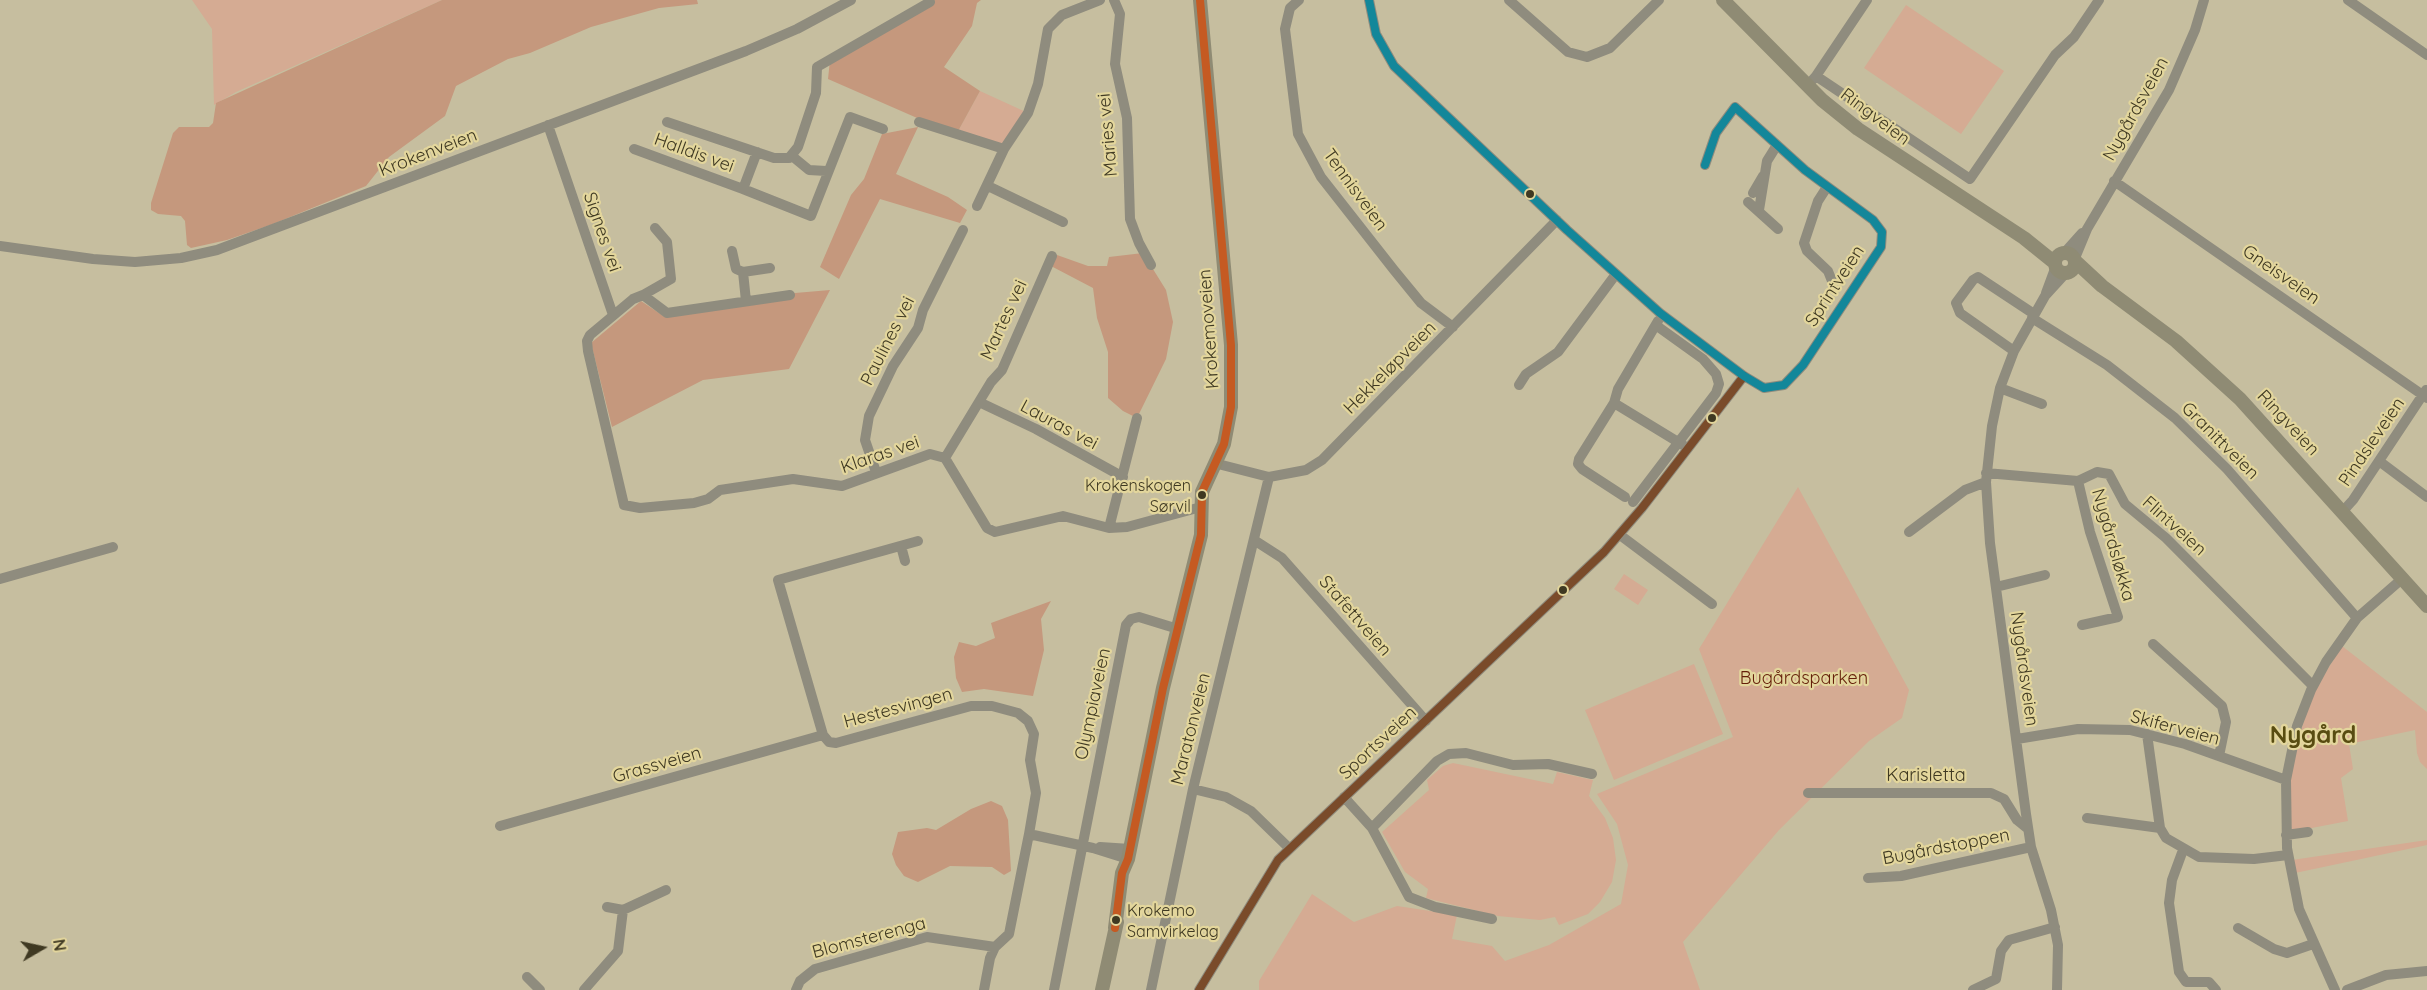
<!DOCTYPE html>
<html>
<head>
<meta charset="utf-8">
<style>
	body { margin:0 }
	#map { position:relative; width:2427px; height:990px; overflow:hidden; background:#c6be9f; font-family:Quicksand,sans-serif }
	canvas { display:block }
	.north { position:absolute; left:12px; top:918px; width:60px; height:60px; -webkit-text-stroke:4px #e3d69c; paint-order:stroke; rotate:81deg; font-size:16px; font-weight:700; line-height:24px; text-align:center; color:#3f3922 }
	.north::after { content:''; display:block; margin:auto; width:21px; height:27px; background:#3f3922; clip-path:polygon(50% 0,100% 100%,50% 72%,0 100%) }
</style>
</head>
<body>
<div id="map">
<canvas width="2427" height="990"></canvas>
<div class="north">N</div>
</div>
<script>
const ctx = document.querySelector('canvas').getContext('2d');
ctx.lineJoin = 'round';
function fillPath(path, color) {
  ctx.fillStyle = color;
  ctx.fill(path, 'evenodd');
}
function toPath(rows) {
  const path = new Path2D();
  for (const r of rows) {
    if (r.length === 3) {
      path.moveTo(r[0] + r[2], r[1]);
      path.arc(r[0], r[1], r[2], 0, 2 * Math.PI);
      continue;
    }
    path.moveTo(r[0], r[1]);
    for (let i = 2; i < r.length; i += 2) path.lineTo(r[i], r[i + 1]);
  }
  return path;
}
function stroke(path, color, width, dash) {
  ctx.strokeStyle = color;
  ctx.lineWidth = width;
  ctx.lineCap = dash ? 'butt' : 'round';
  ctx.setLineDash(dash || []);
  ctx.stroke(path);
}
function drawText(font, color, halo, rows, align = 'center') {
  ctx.font = font + ' Quicksand,sans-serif';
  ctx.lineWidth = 4.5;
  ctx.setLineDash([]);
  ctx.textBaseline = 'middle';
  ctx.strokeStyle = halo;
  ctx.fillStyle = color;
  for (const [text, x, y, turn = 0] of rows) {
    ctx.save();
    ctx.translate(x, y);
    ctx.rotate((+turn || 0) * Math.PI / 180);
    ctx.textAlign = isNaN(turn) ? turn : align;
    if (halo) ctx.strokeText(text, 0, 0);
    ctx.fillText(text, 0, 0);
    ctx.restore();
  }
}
fillPath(toPath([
	[192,0,442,0,236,92,214,105,212,29],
	[1906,5,2004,71,1961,134,1864,68],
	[980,91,1028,113,1004,149,956,135],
	[1798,487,1909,690,1902,718,1869,741,1779,830,1683,942,1700,990,1259,990,1259,981,1312,894,1354,922,1397,906,1457,915,1452,939,1492,946,1505,961,1549,945,1621,904,1628,865,1617,824,1597,794,1733,737,1699,649],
	[1624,574,1648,590,1638,605,1614,589],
	[2342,646,2427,712,2427,769,2420,762,2417,753,2415,730,2349,744,2353,769,2341,778,2348,821,2296,831,2292,830,2288,820,2292,757,2314,691],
	[1694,664,1723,734,1614,780,1585,710],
	[1453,763,1553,784,1557,772,1593,780,1589,796,1605,818,1613,838,1616,860,1612,882,1600,902,1588,914,1559,925,1555,917,1540,920,1498,916,1426,898,1428,889,1405,872,1382,832,1429,790,1427,780,1443,766],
	[2427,840,2427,845,2295,873,2292,860]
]), '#d5ab93');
fillPath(toPath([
	[442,0,697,0,698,4,659,8,591,27,530,53,508,59,456,86,445,116,389,157,366,186,273,224,227,240,191,248,187,245,185,221,181,216,158,214,151,210,151,203,173,133,179,127,209,127,213,123,216,103],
	[935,0,981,0,977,3,972,26,944,67,980,91,956,135,828,79,830,60],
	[918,127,896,174,948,197,967,210,960,223,880,199,839,279,820,267,851,195,864,179,882,134],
	[1143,253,1166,290,1173,322,1166,359,1137,418,1123,411,1108,398,1108,352,1097,318,1093,288,1051,266,1057,255,1088,266,1107,266,1109,257],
	[830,290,789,369,703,380,612,427,591,343,641,301,665,317,795,293],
	[1051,601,1041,619,1044,650,1033,696,984,689,962,692,956,678,954,657,959,642,976,646,995,638,991,623],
	[991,801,1002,806,1008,820,1011,871,1004,875,992,867,950,866,918,882,904,876,896,865,892,854,898,832,927,828,936,830,971,809]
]), '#c5987d');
stroke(toPath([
	[1114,0,1120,14,1115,64,1127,118,1130,219,1139,243,1151,265],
	[1299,0,1290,8,1285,29,1298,134,1321,177,1394,270,1421,303,1453,327],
	[1369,0,1376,34,1394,66,1567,230,1660,313,1744,376,1764,388,1784,385,1803,365,1875,256,1881,247,1882,232,1873,220,1805,170,1735,107,1716,133,1705,165],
	[1509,0,1568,52,1587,57,1610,48,1659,0],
	[2348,0,2427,55],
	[1816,76,1867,0],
	[1808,85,1816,76,1970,179,2055,55,2074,37,2099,0],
	[667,122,774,158,789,158,798,147,816,93,817,67,930,2],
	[919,122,1004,149],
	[548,125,613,315],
	[634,149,743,189,757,152],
	[792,156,809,170,826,171],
	[2114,181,2427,398],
	[988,186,1063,222],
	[1827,187,1818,201,1804,243,1807,251,1828,271,1832,281],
	[743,189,811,216,850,117,883,129],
	[1753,193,1763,176],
	[1748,202,1778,229],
	[977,206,1004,149,1028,113,1038,84,1048,29,1062,15,1100,0],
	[1759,210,1767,161,1777,145],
	[0,246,93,259,135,262,181,258,217,250,746,51,797,29,851,0],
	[732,251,736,269,743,272,770,268],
	[2065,252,2082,233],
	[2075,258,2087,229,2169,90,2195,30,2204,0],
	[743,272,746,301],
	[2046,293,2056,266],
	[643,295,671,279,667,242,655,228],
	[790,295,667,313,643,295,633,299,590,335,587,341,588,351,624,505,640,508,694,503,708,499,720,490,793,479,842,486,930,454,945,458,987,528,995,532,1063,516,1109,528,1127,527,1201,507],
	[2032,318,2107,365,2175,418,2227,469,2357,618],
	[2014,351,1960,313,1956,303,1973,280,1978,277,2034,314],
	[1519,385,1526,374,1558,352,1616,274],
	[2000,388,2042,404],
	[979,402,1036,429,1123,477],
	[1614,403,1683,445],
	[945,458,991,382,1002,370,1052,256],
	[2379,461,2427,497],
	[1218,464,1269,477,1306,470,1322,460,1557,220],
	[876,472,865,440,869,416,893,366,918,328,923,310,963,230],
	[1986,473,2078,481,2097,472,2109,474,2125,504,2166,538,2313,686],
	[2078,481,2090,532,2118,617,2082,625],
	[1625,497,1582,469,1578,464,1579,459,1614,403,1618,389,1658,321],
	[1633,502,1716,393,1719,384,1716,374,1703,359,1657,326],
	[2343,511,2353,500,2426,390],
	[1109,528,1137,418],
	[1909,532,1965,490,1986,482],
	[1620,535,1712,604],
	[1254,540,1282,558,1426,721],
	[918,541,778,580,823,735,829,742,836,743,971,706,992,706,1018,713,1028,721,1034,734,1030,760,1036,793,1029,834,1093,848,1128,859],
	[901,546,905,561],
	[0,579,113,547],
	[1996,587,2045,575],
	[2153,644,2222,706,2226,722,2219,756],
	[2147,734,2160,828,2166,838,2199,857,2254,859,2288,855],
	[2017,739,2078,729,2130,730,2185,744,2286,780],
	[1193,789,1226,797,1251,811,1289,848],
	[1808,793,1991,793,2004,799,2017,820,2028,829],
	[1344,797,1372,828,1409,897,1435,907,1492,919],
	[2087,818,2160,828],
	[500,826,823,735],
	[1372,828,1437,761,1449,754,1466,753,1513,765,1548,764,1592,774],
	[2286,835,2308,832],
	[1100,847,1130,849],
	[2183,850,2172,880,2169,903,2179,972,2186,982,2209,982,2216,990],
	[1868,878,1901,876,2031,847],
	[607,907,623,910,666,890],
	[2238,928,2274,949,2287,953,2313,944],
	[527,977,540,990],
	[584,990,618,951,623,910],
	[796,990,800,981,815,969,927,937,995,947],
	[984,990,990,958,995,947,1009,934,1029,834],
	[1054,990,1126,625,1131,619,1139,617,1178,629],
	[1151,990,1193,789,1269,477],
	[1199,990,1278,860,1604,552,1642,508,1744,376],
	[1973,990,1996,979,2001,951,2009,940,2055,927],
	[2057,990,2058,945,2051,910,2031,847,2026,814,1990,543,1986,482,1992,426,2000,388,2014,351,2045,296,2066,273],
	[2335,990,2299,909,2287,848,2286,780,2297,726,2311,690,2326,662,2357,618,2403,578],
	[2347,990,2386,975,2427,971]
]), '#8f8c7e', 10);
stroke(toPath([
	[1723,0,1822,100,1858,129,2024,238,2055,263],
	[2065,263,10],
	[2075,261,2102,286,2176,341,2240,399,2427,606],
	[1115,928,1122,873,1128,859,1163,688,1201,535,1202,492,1224,444,1231,407,1231,345,1200,0],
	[1102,990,1117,922]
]), '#8f8b74', 14);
stroke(toPath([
	[1115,928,1122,873,1128,859,1163,688,1201,535,1202,492,1224,444,1231,407,1231,345,1200,0]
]), '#c55a22', 8);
stroke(toPath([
	[1199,990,1278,860,1604,552,1642,508,1744,376]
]), '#7a4b2a', 8);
stroke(toPath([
	[1369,0,1376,34,1394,66,1567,230,1660,313,1744,376,1764,388,1784,385,1803,365,1875,256,1881,247,1882,232,1873,220,1805,170,1735,107,1716,133,1705,165]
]), '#13879a', 8);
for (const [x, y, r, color] of [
	[1530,194,5,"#3f3922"],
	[1712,418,5,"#3f3922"],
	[1202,495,5,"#3f3922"],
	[1563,590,5,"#3f3922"],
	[1116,920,5,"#3f3922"]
]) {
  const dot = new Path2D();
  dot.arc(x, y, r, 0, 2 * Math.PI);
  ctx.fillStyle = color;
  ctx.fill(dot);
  stroke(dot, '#e3d69c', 2);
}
drawText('16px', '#3f3922', '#e3d69c', [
	["Krokenskogen",1191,486],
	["Sørvil",1191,507],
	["Krokemo",1127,911,"left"],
	["Samvirkelag",1127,932,"left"]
], 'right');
drawText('18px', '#3f3922', '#e3d69c', [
	["Nygårdsveien",2136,109,-61],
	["Ringveien",1875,117,37],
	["Maries vei",1108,135,-95],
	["Krokenveien",428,153,-21],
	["Halldis vei",694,153,20],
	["Tennisveien",1355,190,54],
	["Signes vei",602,232,71],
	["Gneisveien",2281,275,35],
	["Sprintveien",1835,286,-57],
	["Martes vei",1004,320,-65],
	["Krokemoveien",1209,329,-94],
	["Paulines vei",888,341,-63],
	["Hekkeløpveien",1390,368,-45],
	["Ringveien",2288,423,47],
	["Lauras vei",1059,425,28],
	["Granittveien",2220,441,45],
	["Pindsleveien",2372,442,-56],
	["Klaras vei",880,455,-19],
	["Flintveien",2174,526,42],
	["Nygårdsløkka",2113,545,74],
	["Stafettveien",1355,616,49],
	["Nygårdsveien",2024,669,82],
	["Olympiaveien",1093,704,-78],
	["Hestesvingen",898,708,-15],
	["Skiferveien",2175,728,15],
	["Maratonveien",1191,729,-76],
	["Sportsveien",1378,743,-43],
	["Grassveien",657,765,-16],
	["Karisletta",1926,776],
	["Bugårdstoppen",1946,847,-11],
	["Blomsterenga",869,938,-15]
]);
drawText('18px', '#651f09', '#e3d69c', [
	["Bugårdsparken",1804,679]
]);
drawText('bold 24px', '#584c11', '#e3d69c', [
	["Nygård",2313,736]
]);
</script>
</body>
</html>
